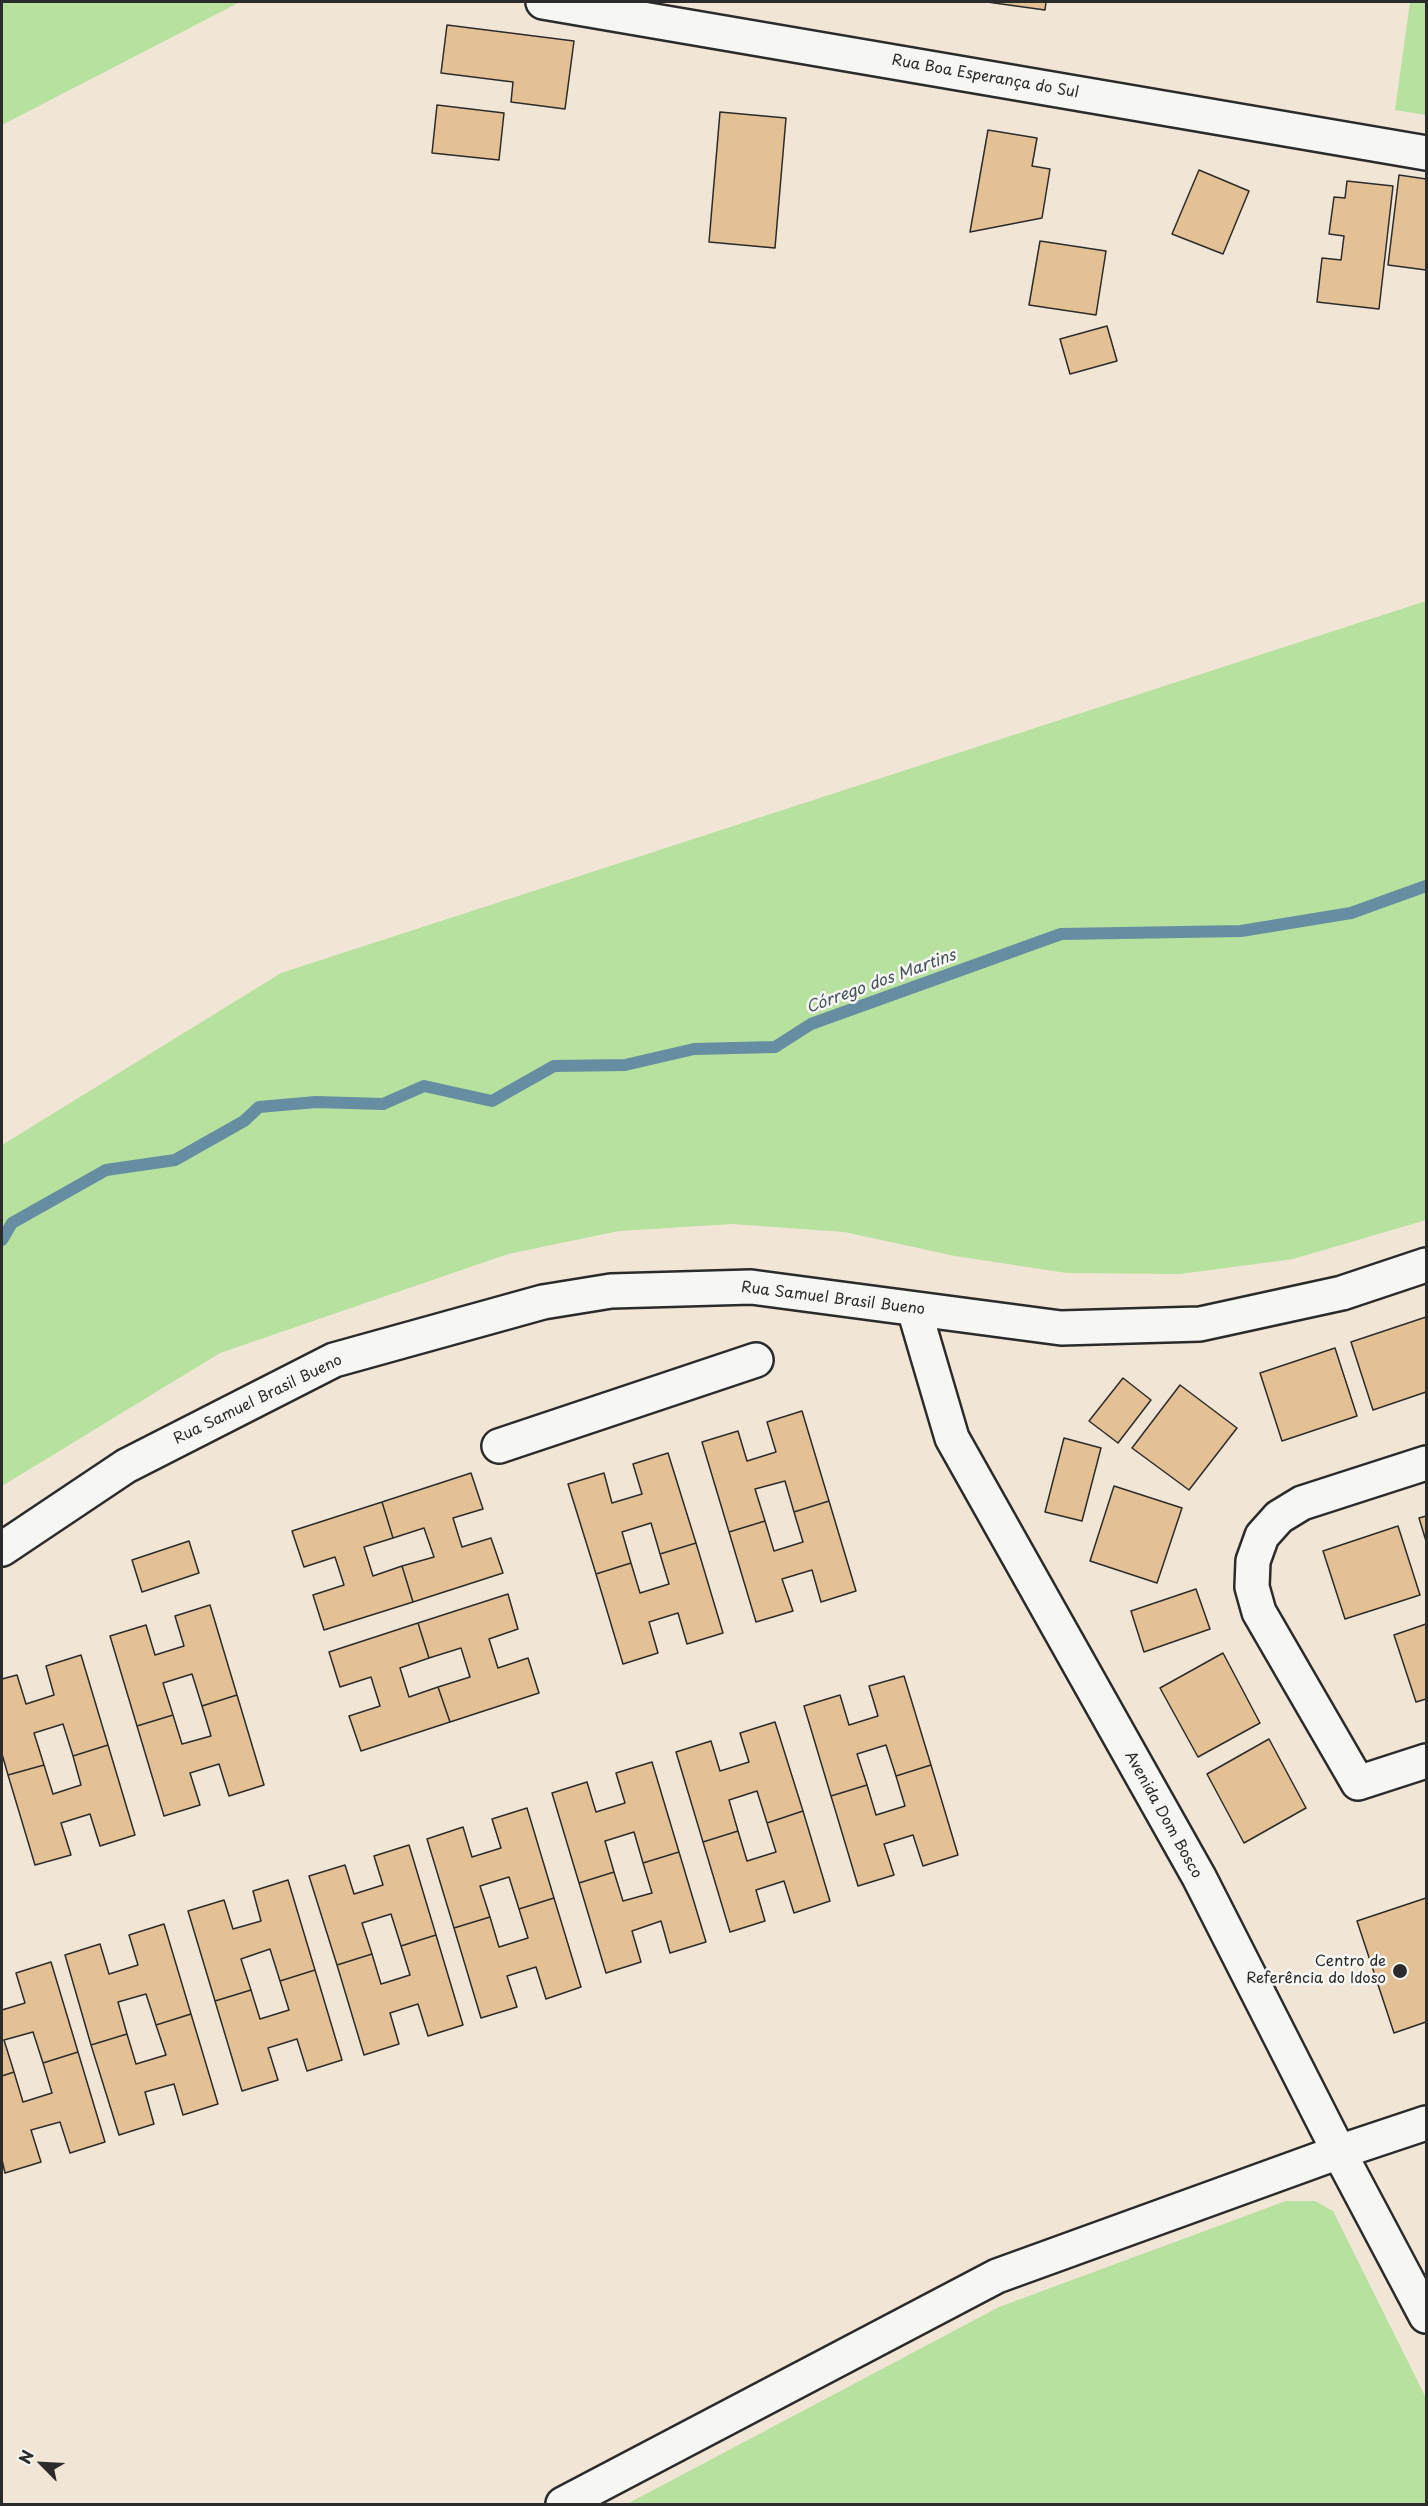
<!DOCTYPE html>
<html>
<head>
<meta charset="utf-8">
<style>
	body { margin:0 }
	#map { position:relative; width:1428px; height:2506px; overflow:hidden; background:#f1e6d6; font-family:"Playpen Sans",sans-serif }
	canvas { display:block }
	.frame { position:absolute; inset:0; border:3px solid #2b2b2b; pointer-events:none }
	.north { position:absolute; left:12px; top:2434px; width:60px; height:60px; -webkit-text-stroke:4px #f6f6f2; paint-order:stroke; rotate:294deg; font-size:16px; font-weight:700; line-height:24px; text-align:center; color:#2b2b2b }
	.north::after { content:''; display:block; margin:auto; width:21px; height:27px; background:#2b2b2b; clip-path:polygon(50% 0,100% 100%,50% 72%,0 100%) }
</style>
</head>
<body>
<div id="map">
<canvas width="1428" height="2506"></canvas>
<div class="frame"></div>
<div class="north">N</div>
</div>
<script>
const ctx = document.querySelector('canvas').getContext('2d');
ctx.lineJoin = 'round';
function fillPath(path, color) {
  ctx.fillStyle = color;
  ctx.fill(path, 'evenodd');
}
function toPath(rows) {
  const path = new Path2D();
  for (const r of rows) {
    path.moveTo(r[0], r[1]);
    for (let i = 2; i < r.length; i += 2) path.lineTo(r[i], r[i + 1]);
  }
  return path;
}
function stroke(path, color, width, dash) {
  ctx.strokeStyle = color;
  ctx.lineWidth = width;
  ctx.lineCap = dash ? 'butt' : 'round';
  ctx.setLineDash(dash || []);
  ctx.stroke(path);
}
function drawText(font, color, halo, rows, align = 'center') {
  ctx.font = font + ' "Playpen Sans",sans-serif';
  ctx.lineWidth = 5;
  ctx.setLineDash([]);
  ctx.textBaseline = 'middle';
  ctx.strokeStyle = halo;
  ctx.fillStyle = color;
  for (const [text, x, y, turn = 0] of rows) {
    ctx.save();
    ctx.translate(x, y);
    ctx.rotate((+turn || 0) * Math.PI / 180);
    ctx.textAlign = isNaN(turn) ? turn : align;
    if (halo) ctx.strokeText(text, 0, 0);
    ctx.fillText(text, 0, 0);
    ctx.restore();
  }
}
fillPath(toPath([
	[2,2,240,2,2,125],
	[1410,2,1426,2,1426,115,1395,110],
	[1426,601,1426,1220,1293,1259,1180,1274,1067,1273,955,1256,844,1232,732,1224,619,1231,508,1254,220,1353,2,1486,2,1145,281,973],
	[1286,2201,1315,2201,1333,2211,1426,2398,1426,2504,627,2504,999,2307]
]), '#b6e19e');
stroke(toPath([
	[2,1240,12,1223,106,1170,175,1160,244,1121,259,1107,316,1102,383,1104,424,1086,492,1101,554,1066,625,1065,694,1049,775,1047,811,1024,1061,934,1241,931,1351,913,1426,886]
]), '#668da1', 12);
const building = toPath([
	[987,2,1046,2,1045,10,987,2],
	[447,25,574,41,565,109,511,102,513,82,441,73,447,25],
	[437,105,504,113,499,160,432,153,437,105],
	[720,112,786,118,775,248,709,242,720,112],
	[988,130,1037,138,1032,166,1050,169,1042,218,970,232,988,130],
	[1199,170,1249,191,1223,254,1172,234,1199,170],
	[1399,175,1426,179,1426,270,1388,265,1399,175],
	[1347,181,1393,186,1379,309,1317,302,1322,258,1341,260,1344,236,1329,234,1334,197,1345,198,1347,181],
	[1040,241,1106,251,1096,315,1029,305,1040,241],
	[1107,326,1117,361,1070,374,1060,339,1107,326],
	[1426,1317,1426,1392,1373,1410,1351,1342,1426,1317],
	[1335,1348,1357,1416,1282,1441,1260,1373,1335,1348],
	[1123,1378,1151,1400,1118,1443,1089,1421,1123,1378],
	[1180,1385,1237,1428,1189,1490,1132,1448,1180,1385],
	[802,1411,829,1501,794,1512,785,1481,755,1489,765,1521,729,1532,702,1442,738,1431,747,1461,776,1452,767,1422,802,1411],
	[1064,1438,1101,1448,1082,1521,1045,1512,1064,1438],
	[668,1453,696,1543,660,1554,651,1523,622,1532,631,1563,596,1574,568,1484,604,1473,612,1503,642,1494,633,1464,668,1453],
	[471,1473,483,1509,453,1518,462,1547,491,1538,503,1573,413,1602,402,1566,434,1557,424,1528,393,1538,382,1502,471,1473],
	[1114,1486,1182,1508,1157,1583,1090,1561,1114,1486],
	[829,1501,856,1591,821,1602,812,1570,782,1579,793,1611,756,1622,729,1532,765,1521,774,1551,803,1542,794,1512,829,1501],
	[382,1502,393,1538,364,1547,373,1576,402,1566,413,1602,324,1630,313,1595,344,1585,335,1557,304,1567,292,1531,382,1502],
	[1426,1516,1426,1541,1419,1518,1426,1516],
	[1398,1526,1420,1595,1345,1619,1323,1551,1398,1526],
	[189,1541,199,1573,142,1592,132,1560,189,1541],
	[696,1543,723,1633,687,1644,678,1613,649,1622,658,1653,623,1664,596,1574,631,1563,640,1593,669,1584,660,1554,696,1543],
	[1196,1589,1210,1629,1144,1652,1131,1611,1196,1589],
	[508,1594,518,1629,489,1639,498,1668,528,1658,539,1693,450,1722,438,1687,470,1677,461,1648,429,1658,418,1623,508,1594],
	[210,1605,237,1695,202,1706,192,1674,163,1683,173,1715,137,1726,110,1636,146,1625,155,1655,184,1646,175,1616,210,1605],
	[418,1623,429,1658,400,1668,409,1697,438,1687,450,1722,361,1751,349,1716,380,1706,371,1677,340,1687,329,1652,418,1623],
	[1426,1624,1426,1699,1416,1702,1394,1635,1426,1624],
	[1223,1653,1260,1723,1198,1757,1160,1688,1223,1653],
	[81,1655,108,1745,73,1756,63,1724,34,1733,44,1765,8,1775,2,1754,2,1679,17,1675,26,1704,54,1695,46,1666,81,1655],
	[904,1676,931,1765,896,1776,886,1745,857,1754,867,1785,831,1796,804,1706,840,1695,849,1725,878,1716,869,1686,904,1676],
	[237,1695,264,1785,229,1796,219,1764,190,1773,200,1805,164,1816,137,1726,173,1715,182,1744,211,1736,202,1706,237,1695],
	[775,1722,803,1811,767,1823,757,1791,729,1800,738,1831,703,1842,676,1752,711,1741,720,1771,749,1762,740,1733,775,1722],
	[1269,1739,1306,1808,1244,1843,1207,1774,1269,1739],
	[108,1745,135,1835,100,1846,90,1814,61,1823,71,1855,35,1865,8,1775,44,1765,53,1794,81,1785,73,1756,108,1745],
	[652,1762,679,1852,643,1863,634,1832,605,1841,614,1872,579,1883,552,1793,587,1782,596,1812,625,1803,616,1773,652,1762],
	[931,1765,958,1855,923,1866,913,1835,884,1844,894,1875,858,1886,831,1796,867,1785,876,1815,905,1806,896,1776,931,1765],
	[527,1808,554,1898,519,1909,509,1877,480,1886,490,1917,454,1928,427,1839,463,1827,472,1857,501,1848,492,1819,527,1808],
	[803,1811,830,1901,794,1913,784,1881,756,1890,765,1921,730,1932,703,1842,738,1831,747,1861,776,1852,767,1823,803,1811],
	[409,1845,436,1935,401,1946,391,1914,362,1923,372,1954,337,1965,309,1876,345,1865,354,1894,383,1885,374,1856,409,1845],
	[679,1852,706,1942,670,1953,661,1921,632,1931,641,1962,606,1973,579,1883,614,1872,623,1901,652,1893,643,1863,679,1852],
	[288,1880,315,1970,280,1981,270,1949,241,1959,251,1990,215,2001,188,1911,224,1900,233,1929,261,1921,253,1891,288,1880],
	[554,1898,581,1987,546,1999,536,1967,507,1976,517,2007,481,2018,454,1928,490,1917,499,1947,528,1938,519,1909,554,1898],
	[1426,1898,1426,2022,1394,2033,1357,1921,1426,1898],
	[164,1924,191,2014,156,2025,146,1994,118,2002,127,2034,91,2045,65,1955,100,1944,109,1974,138,1965,129,1935,164,1924],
	[436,1935,463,2025,428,2036,418,2004,390,2013,399,2044,364,2055,337,1965,372,1954,381,1984,410,1975,401,1946,436,1935],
	[51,1962,78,2052,43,2063,33,2032,4,2040,14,2072,2,2076,2,2010,25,2003,16,1973,51,1962],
	[315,1970,342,2060,307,2071,297,2039,268,2048,278,2080,242,2091,215,2001,251,1990,260,2019,289,2010,280,1981,315,1970],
	[191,2014,218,2104,183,2115,174,2084,145,2092,154,2124,119,2135,91,2045,127,2034,136,2064,166,2055,156,2025,191,2014],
	[78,2052,105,2142,70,2153,60,2122,31,2130,41,2162,5,2173,2,2160,2,2076,14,2072,23,2102,52,2093,43,2063,78,2052]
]);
fillPath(building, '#e4c095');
stroke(building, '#2b2b2b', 1.5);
const minor = toPath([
	[543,2,1426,153],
	[914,1309,952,1438,1199,1877,1339,2152,1426,2316],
	[499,1446,756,1360],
	[1426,1463,1302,1503,1279,1517,1262,1536,1253,1561,1252,1587,1259,1612,1358,1783,1426,1761],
	[2,1549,126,1466,334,1360,543,1302,611,1291,751,1287,1061,1328,1200,1324,1342,1293,1426,1265],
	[563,2504,997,2276,1339,2152,1426,2123]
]);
stroke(minor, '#2b2b2b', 38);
stroke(minor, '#f6f6f2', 33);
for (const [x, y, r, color] of [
	[1400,1971,8,"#2b2b2b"]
]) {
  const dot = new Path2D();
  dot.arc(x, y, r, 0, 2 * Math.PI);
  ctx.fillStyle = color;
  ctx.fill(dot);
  stroke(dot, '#f6f6f2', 2);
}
drawText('15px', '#2b2b2b', '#f6f6f2', [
	["Rua Boa Esperança do Sul",985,77,10],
	["Rua Samuel Brasil Bueno",833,1299,7],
	["Rua Samuel Brasil Bueno",258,1400,-26],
	["Avenida Dom Bosco",1163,1815,61]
]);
drawText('15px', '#2b2b2b', '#f6f6f2', [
	["Centro de",1386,1962],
	["Referência do Idoso",1386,1979]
], 'right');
drawText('italic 16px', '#44545c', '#f6f6f2', [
	["Córrego dos Martins",881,982,-20]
]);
</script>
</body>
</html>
